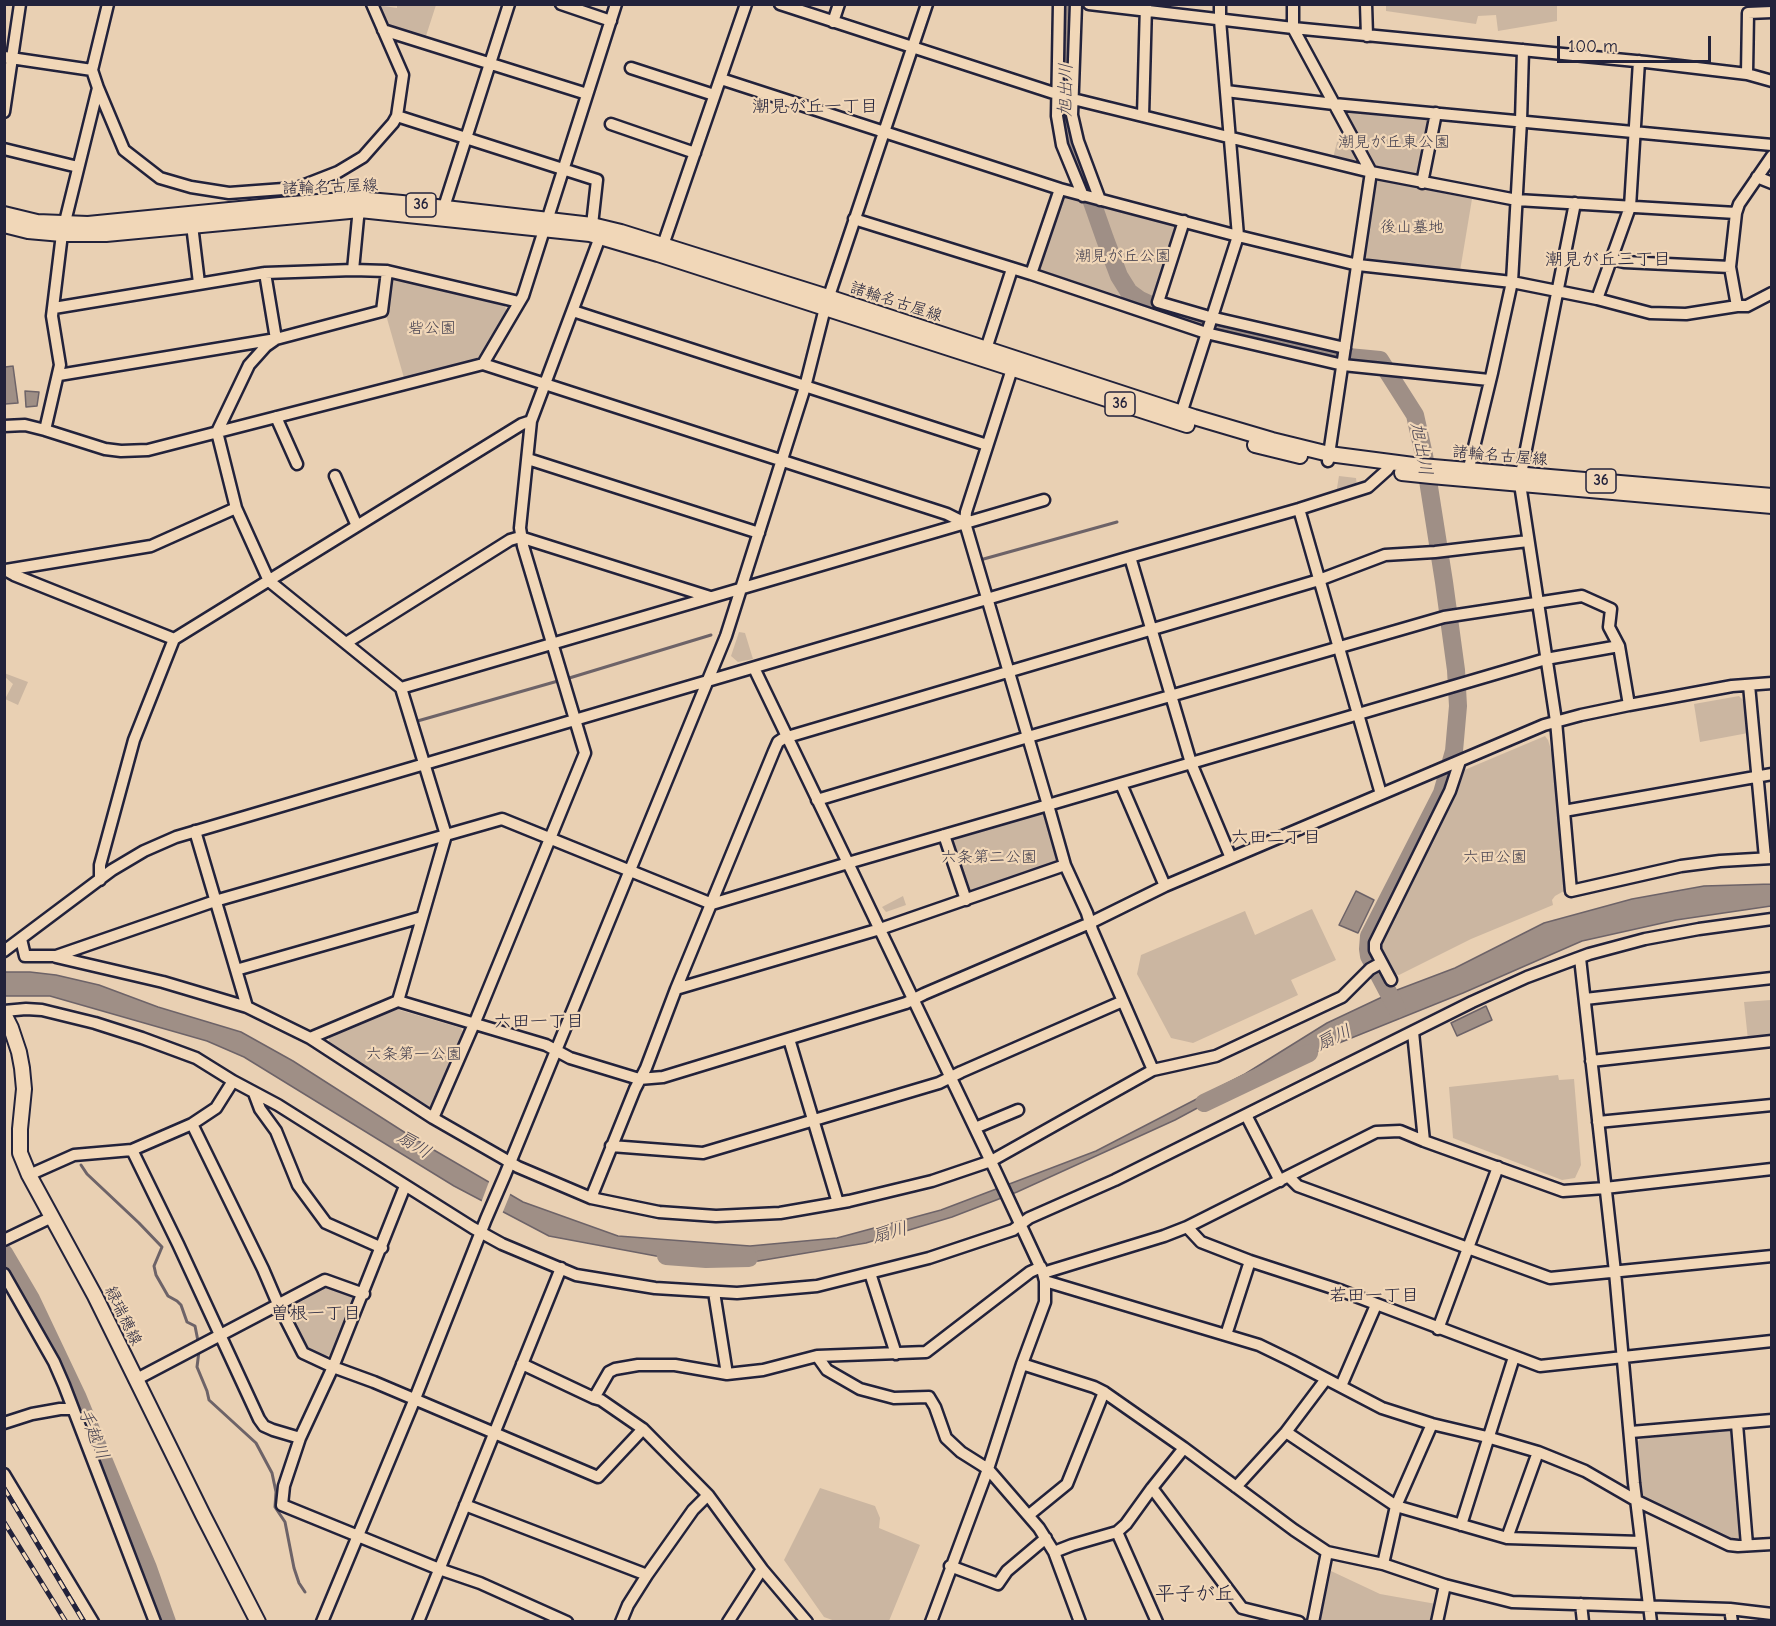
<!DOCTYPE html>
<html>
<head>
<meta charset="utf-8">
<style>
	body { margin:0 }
	#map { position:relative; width:1776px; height:1626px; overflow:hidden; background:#e9d0b3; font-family:"Comic Neue",sans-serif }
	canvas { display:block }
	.frame { position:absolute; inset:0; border:6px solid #22223b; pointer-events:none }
	.scale { position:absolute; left:1557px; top:36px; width:154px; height:27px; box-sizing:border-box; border:3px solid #22223b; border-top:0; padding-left:8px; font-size:18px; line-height:21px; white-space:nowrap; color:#22223b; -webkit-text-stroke:4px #f1d7b8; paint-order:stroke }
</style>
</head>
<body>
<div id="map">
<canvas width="1776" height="1626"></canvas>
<div class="frame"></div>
<div class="scale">100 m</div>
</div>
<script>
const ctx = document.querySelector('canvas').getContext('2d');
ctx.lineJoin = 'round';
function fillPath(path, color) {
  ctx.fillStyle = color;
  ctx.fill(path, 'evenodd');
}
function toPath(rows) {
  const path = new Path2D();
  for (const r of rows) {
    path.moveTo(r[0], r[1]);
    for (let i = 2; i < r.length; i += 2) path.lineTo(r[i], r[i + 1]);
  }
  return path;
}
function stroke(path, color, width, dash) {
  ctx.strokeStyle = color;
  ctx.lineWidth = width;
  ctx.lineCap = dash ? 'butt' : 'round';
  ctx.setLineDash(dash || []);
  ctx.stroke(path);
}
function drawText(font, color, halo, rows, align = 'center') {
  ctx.font = font + ' "Comic Neue","Klee One",sans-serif';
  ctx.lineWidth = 4.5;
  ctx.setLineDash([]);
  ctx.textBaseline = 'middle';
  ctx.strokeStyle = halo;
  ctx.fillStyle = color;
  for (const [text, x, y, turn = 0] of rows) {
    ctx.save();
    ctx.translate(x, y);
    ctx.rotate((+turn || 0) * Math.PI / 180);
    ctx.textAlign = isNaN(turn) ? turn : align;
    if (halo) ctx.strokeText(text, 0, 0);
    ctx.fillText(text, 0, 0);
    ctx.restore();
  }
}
fillPath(toPath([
	[377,5,397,8,397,5,436,5,425,39,388,27],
	[1386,5,1557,5,1557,21,1498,31,1496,15,1478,16,1476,24,1386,11],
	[1350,109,1429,116,1432,120,1422,173,1418,177,1377,169,1373,165,1346,116],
	[1347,137,1358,156,1352,163,1333,158,1337,142],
	[1379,180,1472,199,1460,271,1367,260,1364,256,1375,183],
	[1066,197,1175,226,1178,231,1151,311,1040,274,1038,269,1061,199],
	[395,277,503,303,507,311,481,354,475,360,404,378,386,315,390,279],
	[1339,476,1356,478,1357,487,1336,494],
	[739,632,745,633,753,659,738,662,731,656],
	[4,673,28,682,18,705,5,699,13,684,5,677],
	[1739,696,1744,701,1748,733,1700,742,1694,704],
	[1545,736,1548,740,1552,753,1564,891,1555,896,1552,900,1553,905,1471,939,1399,975,1391,973,1382,959,1379,943,1462,771],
	[1040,813,1044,815,1057,859,1055,864,971,893,966,890,949,843,952,838],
	[903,896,906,905,886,912,882,907],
	[1312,909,1336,960,1291,980,1298,995,1193,1043,1171,1038,1137,974,1141,955,1245,911,1255,935],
	[1771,1000,1771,1038,1748,1040,1744,1002],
	[396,1009,461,1028,463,1032,433,1107,428,1109,329,1045,329,1037],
	[1558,1075,1559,1080,1574,1079,1581,1165,1575,1178,1562,1180,1453,1138,1449,1087],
	[327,1286,354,1294,355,1299,331,1355,325,1356,305,1347,287,1309,288,1306],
	[1729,1429,1732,1434,1744,1538,1738,1543,1732,1543,1645,1501,1640,1489,1636,1444,1640,1439],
	[820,1488,875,1506,880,1518,879,1528,920,1545,889,1621,835,1621,824,1617,784,1560],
	[1331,1571,1380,1594,1436,1604,1432,1621,1320,1622]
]), '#cbb6a1');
const water = toPath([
	[13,366,18,403,5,404,5,367,13,366],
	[25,391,39,392,37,406,26,407,25,391],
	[1772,884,1771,906,1676,920,1582,941,1463,993,1257,1076,1175,1120,1017,1192,952,1217,866,1243,758,1261,656,1256,549,1236,454,1186,244,1057,207,1041,50,996,5,996,4,972,30,972,56,975,99,985,158,1007,241,1032,293,1061,415,1139,523,1202,618,1236,750,1246,837,1238,941,1210,1096,1151,1245,1074,1327,1023,1397,990,1455,968,1544,923,1632,899,1704,886,1772,884],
	[1356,891,1374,900,1358,933,1339,925,1356,891],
	[1486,1006,1492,1020,1457,1036,1451,1023,1486,1006]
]);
fillPath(water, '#9f8f86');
stroke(water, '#6d6368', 1.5);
fillPath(toPath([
	[490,1179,511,1192,502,1214,481,1203]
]), '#e9d0b3');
stroke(toPath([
	[980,560,1117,522],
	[566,679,711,635],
	[414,722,558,681],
	[81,1165,87,1174,139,1223,162,1247,154,1266,156,1275,168,1296,177,1301,181,1305,187,1322,195,1326,198,1341],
	[199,1351,197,1367,207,1391,209,1400,256,1443,272,1473,276,1492,275,1507,285,1522,294,1568,299,1583,305,1592]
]), '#6d6368', 3);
stroke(toPath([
	[1067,4,1064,105,1066,128,1105,239,1119,276,1129,292,1140,300,1153,306,1202,322,1338,356,1380,360,1415,415,1424,455,1444,582,1456,670,1458,706,1454,751,1442,793,1369,936,1368,949,1369,956,1397,1009],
	[1204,1103,1309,1053],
	[4,1253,31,1299,77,1396,148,1568,167,1622],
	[666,1256,706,1259,749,1258]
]), '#9f8f86', 18);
const minor = toPath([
	[372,4,403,75,397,116,597,180,592,225],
	[561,4,611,21],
	[780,4,1069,98,1371,172,1517,200,1736,213],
	[1059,4,1057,116,1062,145,1083,196],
	[1076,4,1072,115,1078,141,1100,200],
	[1089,4,1293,28,1646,62,1747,74,1772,81],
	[1293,4,1293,28,1371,172,1328,461],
	[1366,4,1367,36],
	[833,22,839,4],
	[383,30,587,94],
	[4,57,92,70],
	[631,68,714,95],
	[1747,74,1748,13,1772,12],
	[721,79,1060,189,1238,236,1358,265,1512,282,1597,299,1650,313,1686,314,1737,306,1730,267,1736,213,1739,204,1772,156],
	[98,88,124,150,160,178,191,187,229,193,297,188,338,172,363,157,393,123,397,116],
	[1226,91,1334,104,1772,145],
	[4,112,20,4],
	[1143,116,1146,5],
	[611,124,695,153],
	[4,149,78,167],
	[1757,177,1772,183],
	[1422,183,1436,113],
	[444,207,509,4],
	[854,219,1031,274,1206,333,1343,365,1489,380],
	[1184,221,1158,302,1206,316,1345,348],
	[192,225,199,283],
	[663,245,746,4],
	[1611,259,1624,262,1730,267],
	[353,270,358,218,360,210],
	[265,273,276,339,382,311,387,271],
	[1031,274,1060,189],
	[1597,299,1630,207,1639,61],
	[1737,306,1747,306,1772,293],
	[54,308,265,273,353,270,387,271,519,302],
	[573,311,987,445],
	[986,349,1012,269],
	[483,364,947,514,965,523],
	[59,375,276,339,266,346,249,365,217,432,236,508,269,581,401,688,446,835,398,1001,310,1038,433,1118,501,1157,518,1167,591,1198],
	[276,417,297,464],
	[1179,420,1238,236,1220,20,1220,4],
	[4,426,25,425,45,430,105,449,121,451,148,450,483,364,523,296,616,4],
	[45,430,60,365,52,316,62,234,98,88,92,70,108,4],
	[528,459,759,533],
	[1521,474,1575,203],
	[335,476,357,526],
	[1467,476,1492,373,1512,282,1521,121,1523,50],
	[1520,484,1556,721,1571,891,1681,866,1720,861,1772,858],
	[1299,509,1381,794],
	[1130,557,1191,763,1231,858],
	[5,570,14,575,174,639],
	[6,570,151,546,236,508],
	[346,643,510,540,520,537,710,597],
	[754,668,848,863,1048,805,965,523,966,512,1012,369],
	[1749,685,1765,858],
	[401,688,1044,500],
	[1121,784,1165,886],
	[817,800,1028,737,1444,617,1582,596,1611,609,1609,627,1619,646,1629,705],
	[1564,811,1772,774],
	[195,831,247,1007],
	[944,835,966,900],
	[100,880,100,865,134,740,174,639,522,424,531,421],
	[21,939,25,956,56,956,215,901,502,819,712,904,848,863,995,1170,1043,1273,1045,1281,1045,1302,1022,1364,988,1469,931,1622],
	[4,951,112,870,144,851,176,837,1130,557,1299,509,1368,487,1387,470,1392,463],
	[56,957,163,982,247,1007,310,1038],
	[1580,958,1615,1272,1634,1483,1651,1622],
	[1381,963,1370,969,1342,997,1216,1056,1153,1070,991,1161,932,1181,849,1201,780,1213,716,1216,659,1212,591,1198,635,1089,646,1068,676,989,774,751,778,742,784,738,1319,580,1385,555,1435,552,1528,541],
	[236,970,422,917],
	[1391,980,1375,950,1375,943,1450,791,1460,761],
	[676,989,880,929,1065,865],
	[1585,999,1772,978],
	[398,1001,546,1045,570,1058,639,1079,663,1077,906,1003,924,994,1090,923,1165,886,1544,725,1581,715,1629,705,1732,686,1772,683],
	[4,1011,26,1009,42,1010,95,1023,142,1038,196,1058,233,1081,278,1105,473,1228,502,1244,576,1275,655,1288,737,1293,817,1286,929,1258,1013,1230,1029,1218,1115,1180,1472,1002,1527,977,1589,954,1645,939,1699,929,1772,919],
	[1413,1032,1424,1141],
	[789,1039,838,1203],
	[1591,1061,1772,1041],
	[1153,1070,1092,930,1087,913,1065,865,1048,805,1546,659,1619,646],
	[254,1093,260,1109,276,1131,298,1185,326,1223,382,1248],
	[1246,1115,1280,1181],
	[433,1118,477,1017,585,753,523,546,520,528,531,421,600,237],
	[1598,1122,1772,1105],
	[192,1124,263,1269,278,1304,303,1353,333,1367,374,1382,598,1477,643,1429],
	[975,1128,1018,1110],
	[611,1146,703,1153,939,1083,961,1072,1123,1001],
	[132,1150,178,1244,259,1419,264,1426,273,1430,300,1438],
	[29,1175,74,1155,132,1150,192,1124,216,1108,233,1081],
	[1289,1177,1298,1186,1550,1278,1772,1256],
	[405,1186,333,1367,300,1438,284,1486,282,1505,439,1569,480,1583,567,1622],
	[1187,1227,1201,1242,1250,1261,1342,1291,1540,1366,1772,1341],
	[4,1240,52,1217],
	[870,1273,896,1354],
	[1043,1273,1164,1236,1187,1227,1376,1132,1400,1131,1424,1141,1563,1191,1605,1188,1772,1169],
	[4,1274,54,1362,64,1385,155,1622],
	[1045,1281,1259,1345,1292,1361,1382,1408,1432,1424,1487,1437,1538,1452,1585,1471,1637,1501,1729,1545,1738,1546,1772,1544],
	[714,1292,727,1374],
	[1438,1329,1498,1167],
	[1226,1335,1250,1261],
	[817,1356,827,1370,860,1389,894,1398,929,1397,935,1407,946,1438,961,1452,988,1469,1039,1528,1054,1552,1080,1622],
	[522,1364,594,1398,601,1400,643,1429,708,1495,762,1569,807,1622],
	[1022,1364,1094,1387,1104,1392,1184,1448,1294,1530,1327,1552,1383,1564,1445,1585,1512,1602,1730,1609,1772,1614],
	[135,1380,325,1280,364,1294],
	[1341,1386,1376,1305],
	[594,1398,609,1372,615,1369,638,1365,675,1365,727,1374,763,1370,817,1356,926,1352,1030,1272,1041,1267],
	[4,1423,32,1414,60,1409,73,1409],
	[1737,1424,1747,1545],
	[1286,1432,1396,1506,1507,1538,1641,1542],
	[1631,1432,1772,1420],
	[4,1474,93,1622],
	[1236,1487,1286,1432,1326,1379],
	[1152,1488,1242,1608,1299,1622],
	[465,1505,647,1575],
	[1029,1515,1067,1484,1104,1392],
	[1461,1525,1514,1357],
	[1117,1532,1157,1622],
	[1507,1538,1538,1452],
	[1054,1552,1072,1545,1117,1532,1126,1524,1152,1488,1184,1448],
	[1383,1564,1396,1506,1432,1424],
	[950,1566,998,1584,1007,1571,1046,1538],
	[1581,1604,1583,1622],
	[1730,1609,1732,1622],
	[322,1622,414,1401,486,1219,505,1175,726,636,805,387,825,308,927,4],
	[418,1622,561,1268],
	[621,1622,628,1605,647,1575,693,1510,708,1495],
	[728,1622,762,1569],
	[1313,1622,1327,1552],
	[1437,1622,1445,1585]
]);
const major = toPath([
	[4,214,37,222,88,224,280,205,357,199,402,203,592,225,621,232,828,297,1194,417,1272,440,1329,454,1421,466,1772,496],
	[4,225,28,231,62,234,106,234,360,210,590,234,658,254,1187,425],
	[1255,445,1300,456],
	[1402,473,1431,476,1772,506],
	[4,1014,11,1028,19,1052,22,1068,24,1089,20,1129,20,1153,29,1175,95,1296,203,1515,258,1622]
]);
stroke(minor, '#22223b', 15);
stroke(major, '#22223b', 18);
stroke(minor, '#f1d7b8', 10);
stroke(major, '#f1d7b8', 14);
const rail = toPath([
	[4,1488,84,1622],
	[4,1522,66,1622]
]);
stroke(rail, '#22223b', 5);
stroke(rail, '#f1d7b8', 3, [9]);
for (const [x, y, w] of [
	[421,205,30],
	[1120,404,30],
	[1601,481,30]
]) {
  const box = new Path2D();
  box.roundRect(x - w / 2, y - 12, w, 24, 4.5);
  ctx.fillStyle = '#f1d7b8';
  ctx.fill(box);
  stroke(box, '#22223b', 1.5);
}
drawText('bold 15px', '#22223b', null, [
	["36",421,205],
	["36",1120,404],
	["36",1601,481]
]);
drawText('16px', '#44404f', '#f1d7b8', [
	["潮見が丘東公園",1394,142],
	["後山墓地",1412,227],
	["潮見が丘公園",1123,256],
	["砦公園",432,328],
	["六条第二公園",989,857],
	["六田公園",1495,857],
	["六条第一公園",414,1054]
]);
drawText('16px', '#22223b', '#f1d7b8', [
	["諸輪名古屋線",330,187,-2],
	["諸輪名古屋線",896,302,18],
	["諸輪名古屋線",1500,456,5],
	["緑瑞穂線",123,1316,64]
]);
drawText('italic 18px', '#484352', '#f1d7b8', [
	["旭出川",1066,90,-89],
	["旭出川",1421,449,80],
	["扇川",1334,1038,-25],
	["扇川",414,1145,32],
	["扇川",890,1233,-15],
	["手越川",93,1434,68]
]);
drawText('18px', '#22223b', '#f1d7b8', [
	["潮見が丘一丁目",815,107],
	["潮見が丘三丁目",1608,260],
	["六田二丁目",1276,838],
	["六田一丁目",539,1022],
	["若田一丁目",1374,1296],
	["曽根一丁目",316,1314]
]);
drawText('20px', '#22223b', '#f1d7b8', [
	["平子が丘",1195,1594]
]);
</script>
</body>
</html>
